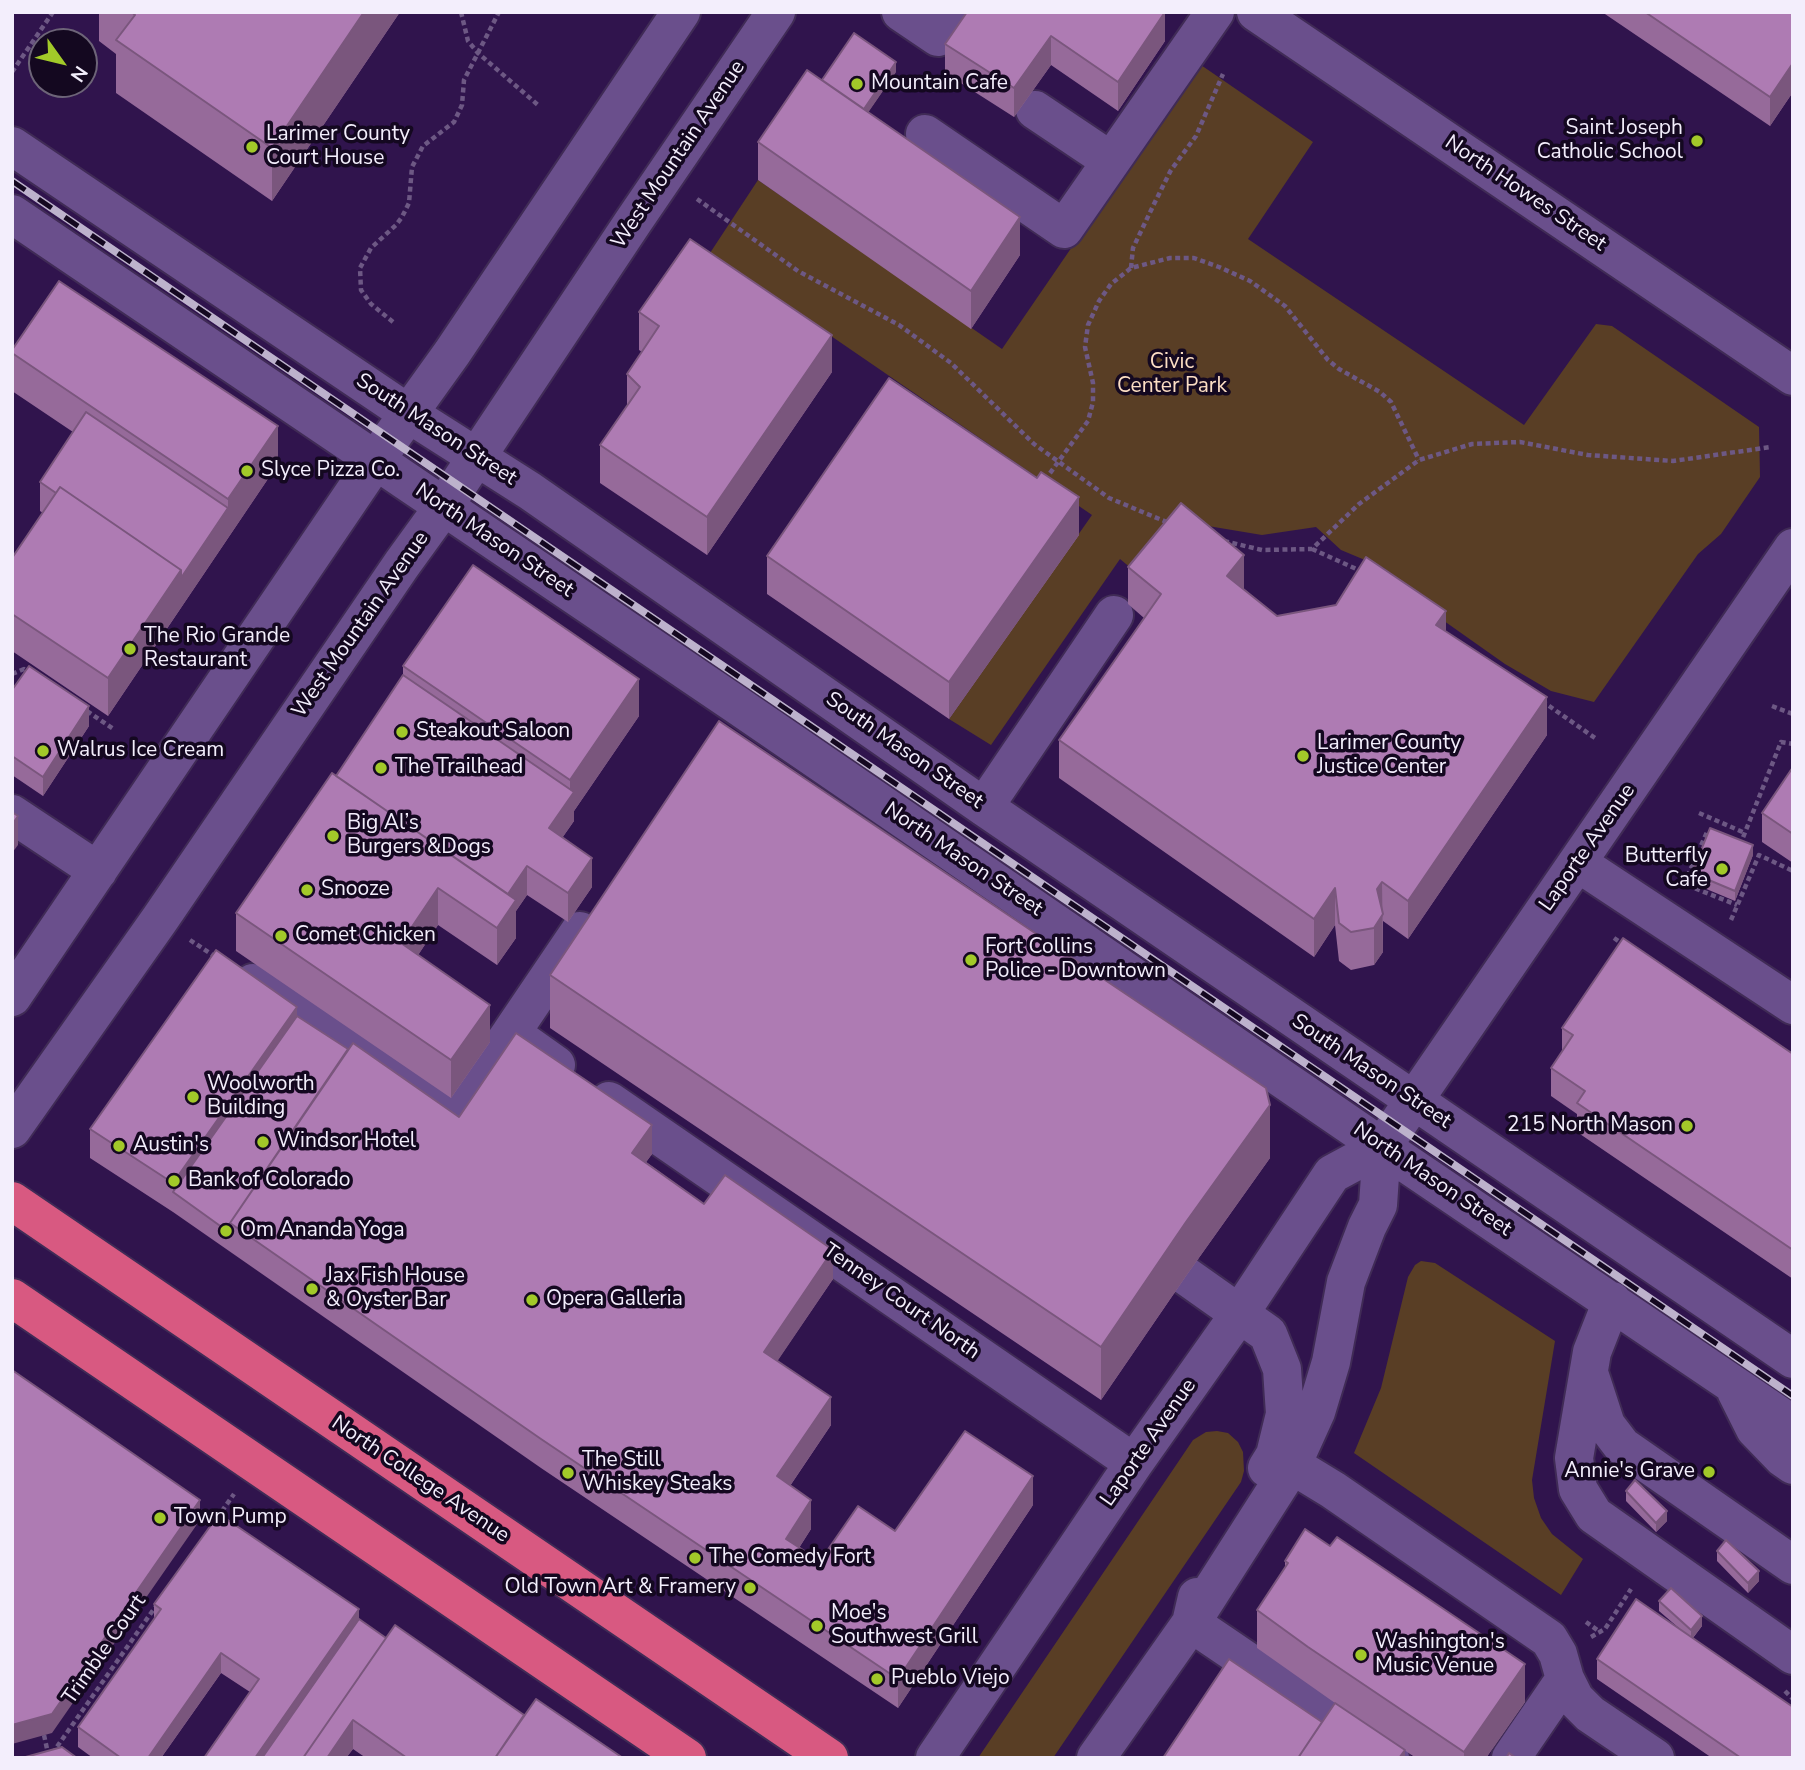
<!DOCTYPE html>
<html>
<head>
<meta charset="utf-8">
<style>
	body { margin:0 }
	#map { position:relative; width:1805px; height:1770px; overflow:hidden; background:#30144d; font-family:"Nunito Sans",sans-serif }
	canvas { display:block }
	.frame { position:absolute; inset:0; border:14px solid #f3eefc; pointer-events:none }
	.north { position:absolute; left:28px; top:28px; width:70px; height:70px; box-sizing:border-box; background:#140820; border:2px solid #6d6478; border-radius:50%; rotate:124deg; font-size:19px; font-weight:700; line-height:28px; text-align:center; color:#f3eefc }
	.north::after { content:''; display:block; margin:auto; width:24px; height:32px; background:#a2c929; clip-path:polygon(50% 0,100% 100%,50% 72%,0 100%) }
</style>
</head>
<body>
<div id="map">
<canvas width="1805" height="1770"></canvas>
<div class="frame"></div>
<div class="north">N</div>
</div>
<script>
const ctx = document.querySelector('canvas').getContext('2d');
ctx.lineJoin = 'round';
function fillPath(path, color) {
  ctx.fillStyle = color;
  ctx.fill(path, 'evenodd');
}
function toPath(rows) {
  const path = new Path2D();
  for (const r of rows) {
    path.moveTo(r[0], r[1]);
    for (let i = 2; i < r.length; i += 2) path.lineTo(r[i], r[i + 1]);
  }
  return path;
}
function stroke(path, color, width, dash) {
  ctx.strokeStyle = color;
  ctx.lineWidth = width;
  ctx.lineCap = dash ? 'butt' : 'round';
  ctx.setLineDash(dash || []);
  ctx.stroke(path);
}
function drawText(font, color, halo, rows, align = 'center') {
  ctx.font = font + ' "Nunito Sans",sans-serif';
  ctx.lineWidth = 7;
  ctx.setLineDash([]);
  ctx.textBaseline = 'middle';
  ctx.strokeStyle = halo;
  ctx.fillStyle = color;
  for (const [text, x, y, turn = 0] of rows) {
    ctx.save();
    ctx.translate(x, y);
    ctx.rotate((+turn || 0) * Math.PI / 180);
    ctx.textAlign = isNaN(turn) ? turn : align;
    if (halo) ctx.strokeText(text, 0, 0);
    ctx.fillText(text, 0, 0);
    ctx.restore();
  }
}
fillPath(toPath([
	[1198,63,1313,142,1248,239,1524,425,1596,324,1612,326,1759,427,1760,477,1721,534,1698,554,1594,702,1551,691,1505,664,1420,604,1384,568,1341,550,1316,527,1262,535,1208,526,1138,574,1120,559,991,745,949,719,1092,515,710,253,758,180,1002,349],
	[1421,1261,1435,1263,1555,1341,1532,1480,1534,1498,1541,1518,1552,1534,1583,1559,1561,1595,1354,1453,1381,1388,1408,1277,1415,1265],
	[1217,1431,1228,1433,1238,1442,1243,1452,1244,1471,1241,1482,1053,1758,978,1758,1193,1440,1206,1432]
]), '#593e25');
const minor = toPath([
	[901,12,938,37,956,12],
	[1256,12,1793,376],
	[1035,110,1111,161],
	[925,134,1064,229,1215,12],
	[12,146,409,414,530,491,984,807,1793,1359],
	[12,214,734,703,1382,1147,1793,1425],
	[984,807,1114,615],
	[12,814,98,871],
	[1578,863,1793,1005],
	[253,983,452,1119,511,1033],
	[12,997,391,438,452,353,681,12],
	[556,1065,511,1033,580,931],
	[609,1101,1134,1463],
	[12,1129,160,919,402,564,444,506,633,222,776,12],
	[1186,1276,1268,1334,1282,1369,1285,1414,1275,1455,1267,1468],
	[1612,1301,1592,1352,1574,1458,1578,1489,1594,1515,1793,1655],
	[1590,1376,1606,1425,1622,1446,1793,1565],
	[1736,1391,1755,1429,1783,1458,1793,1465],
	[1292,1465,1333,1490,1549,1639,1558,1654,1565,1679,1575,1699,1590,1714,1655,1758],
	[1197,1597,1191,1623,1390,1758],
	[935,1758,1134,1463,1240,1313,1332,1174,1382,1147,1793,548],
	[1096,1758,1191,1623,1292,1465,1316,1412,1331,1362,1346,1282,1367,1227,1378,1205,1382,1147],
	[1511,1758,1565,1679]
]);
const highway = toPath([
	[12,1201,829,1758],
	[12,1298,687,1758]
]);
stroke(minor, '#402b56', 42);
stroke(highway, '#402b56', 42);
stroke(toPath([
	[461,12,468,41,478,53,538,105],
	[12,72,53,12],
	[697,199,798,271,899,325,951,363,1034,444,1109,498,1169,523],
	[1131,268,1133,248,1154,204,1171,170,1196,136,1223,74],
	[393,322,371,304,361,290,360,268,371,248,396,225,402,217,409,203,412,167,423,146,454,122,462,105,464,80,499,12],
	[1045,480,1088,421,1093,402,1093,383,1085,347,1088,325,1099,301,1111,284,1131,268,1170,258,1194,258,1219,267,1250,281,1285,306,1328,360,1339,369,1380,392,1391,402,1419,460],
	[1224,541,1262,550,1312,549,1359,504,1419,460,1472,444,1520,442,1588,455,1673,461,1771,447],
	[1312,549,1363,572],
	[12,674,24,669,30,673],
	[1542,701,1595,738],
	[1772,706,1793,714],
	[87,711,115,730],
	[1699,813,1745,833],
	[1714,835,1707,832,1684,884,1737,905],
	[1740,845,1781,742,1793,744],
	[1731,920,1759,855,1793,871],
	[1614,938,1624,945],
	[190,940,217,958],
	[217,1518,234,1494],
	[1586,1622,1600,1632],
	[1591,1637,1605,1629,1631,1589],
	[1785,1691,1793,1699],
	[51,1752,54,1751,156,1606]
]), '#6d5884', 4.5, [5, 3.5]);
stroke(minor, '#6a4f8c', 38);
stroke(highway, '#d85981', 38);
const rail = toPath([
	[12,181,1793,1396]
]);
stroke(rail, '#bdb2cc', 8);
stroke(rail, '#140820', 5, [16]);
stroke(toPath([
	[44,1735,49,1758]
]), '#6d5884', 4.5, [5, 3.5]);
fillPath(toPath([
	[99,12,400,12,272,201,116,93,116,54,99,41],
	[967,12,1165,41,1118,111,1051,65,1014,117,945,73,945,44],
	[1602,12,1793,12,1793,92,1770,126],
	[896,72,868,112,1020,255,971,329,758,180,758,142],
	[639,312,832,372,707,555,600,483,600,445,627,406,627,374,642,352,639,350],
	[12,350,278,464,108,716,12,651,12,558,43,513,40,511,40,482,73,432,12,391],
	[1079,535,949,719,767,594,767,556],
	[1128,567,1244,589,1277,616,1446,631,1547,735,1408,939,1383,921,1383,952,1374,965,1351,970,1339,961,1335,925,1314,957,1059,778,1059,740,1144,618,1128,604],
	[403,666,639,716,574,811,574,821,562,838,592,887,568,922,527,895,516,911,516,938,497,965,438,925,418,955,490,1042,451,1098,236,951,236,913,336,776,403,675],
	[12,690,89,726,43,796,12,775],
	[1793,767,1793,863,1762,842,1762,813],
	[1753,855,1735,901,1692,883,1692,873],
	[550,975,1270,1158,1186,1276,1101,1400,550,1028],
	[297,1016,348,1049,459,1117,652,1154,646,1162,704,1204,833,1279,777,1361,831,1425,790,1486,811,1529,799,1548,820,1561,895,1531,1033,1505,898,1708,541,1468,173,1212,90,1158,90,1129],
	[1562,1028,1793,1054,1793,1279,1577,1132,1577,1114,1551,1096,1551,1068,1562,1052],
	[1626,1491,1667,1521,1656,1532,1626,1501],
	[1717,1551,1759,1581,1748,1593,1717,1561],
	[1285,1561,1525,1702,1486,1758,1416,1758,1357,1718,1405,1758,1322,1722,1335,1703,1257,1648,1257,1610,1285,1568],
	[1659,1601,1702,1626,1693,1638,1793,1758,1712,1758,1597,1679,1597,1659,1680,1629,1659,1611],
	[154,1604,359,1619,386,1638,524,1715,623,1758,366,1758,353,1749,346,1758,204,1758,250,1692,221,1673,161,1758,93,1758,78,1747,78,1727,154,1619]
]), '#966a9a');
fillPath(toPath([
	[364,12,400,12,272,201,272,148],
	[1165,12,1165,41,1118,111,1118,82],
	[1051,36,1051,65,1014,117,1014,88],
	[896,62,896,72,861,123,861,114],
	[1793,63,1793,92,1770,126,1770,97],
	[1020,217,1020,255,971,329,971,291],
	[832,335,832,372,707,555,707,517],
	[278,426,278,464,108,716,108,678,181,570,228,508,228,499],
	[1079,497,1079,535,949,719,949,682],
	[1244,555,1244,593,1227,576],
	[1446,611,1446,648,1436,625],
	[639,679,639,716,574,811,574,821,549,857,549,828,570,798,570,780],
	[1547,697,1547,735,1408,939,1408,901],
	[89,706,89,726,43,796,43,777],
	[18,816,18,845,12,853,12,825],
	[1753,845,1753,855,1735,901,1735,891],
	[592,858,592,887,568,922,568,893],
	[527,866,527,895,516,911,516,938,497,965,497,928,504,900],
	[1382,882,1383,952,1374,965,1374,928,1377,889],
	[438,888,438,925,401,981,401,943],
	[1335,888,1335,925,1314,957,1314,919],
	[490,1005,490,1042,451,1098,451,1060],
	[297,1007,297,1036,173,1192,173,1212,173,1183],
	[1270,1105,1270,1158,1186,1276,1101,1400,1101,1347,1186,1222],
	[652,1125,652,1154,632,1182,632,1153],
	[833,1250,833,1279,764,1381,764,1352],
	[831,1397,831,1425,777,1505,777,1476],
	[1033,1476,1033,1505,898,1708,898,1679],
	[200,1500,200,1520,52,1733,12,1744,12,1725],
	[811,1500,811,1529,786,1568,786,1539],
	[1667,1511,1667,1521,1656,1532,1656,1523],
	[1759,1571,1759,1581,1748,1593,1748,1583],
	[359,1609,359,1629,269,1758,255,1758],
	[1702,1616,1702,1626,1691,1640,1691,1630],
	[221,1653,221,1673,161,1758,148,1758],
	[1525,1664,1525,1702,1486,1758,1464,1758,1464,1752],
	[353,1720,353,1749,346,1758,327,1758],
	[1405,1750,1405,1758,1399,1758]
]), '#7a567d');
const building = toPath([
	[132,12,364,12,272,148,116,40,135,15,132,12],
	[967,12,1165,12,1118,82,1051,36,1014,88,945,44,967,12],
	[1645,12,1793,12,1793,63,1770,97,1645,12],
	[854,33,896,62,864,109,822,80,854,33],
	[807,70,1020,217,971,291,758,142,807,70],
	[690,239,832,335,707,517,600,445,640,387,627,374,659,326,639,312,690,239],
	[59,281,278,426,228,499,12,353,12,350,59,281],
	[889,378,1037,478,1041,472,1079,497,949,682,767,556,889,378],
	[86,412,228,508,181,578,181,570,60,487,56,493,40,482,86,412],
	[60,487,181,570,108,678,12,614,12,558,60,487],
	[1181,503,1244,555,1227,576,1277,616,1336,605,1366,557,1446,611,1436,625,1547,697,1408,901,1382,882,1377,889,1383,914,1374,928,1351,932,1339,923,1335,888,1314,919,1059,740,1161,594,1128,567,1181,503],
	[473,565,639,679,570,780,403,666,473,565],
	[29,666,89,706,43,777,12,756,12,690,29,666],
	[403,675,574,792,549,828,592,858,568,893,527,866,508,894,336,776,403,675],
	[719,721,1266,1088,1270,1105,1186,1222,1101,1347,550,975,719,721],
	[1793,767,1793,834,1762,813,1793,767],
	[332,773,516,900,497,928,438,888,401,943,490,1005,451,1060,236,913,332,773],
	[12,812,18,816,12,825,12,812],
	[1710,828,1753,845,1735,891,1692,873,1710,828],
	[1623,938,1793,1054,1793,1250,1577,1103,1585,1091,1551,1068,1573,1035,1562,1028,1623,938],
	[216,950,297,1007,173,1183,90,1129,216,950],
	[297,1016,348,1049,230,1223,230,1233,173,1192,297,1016],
	[516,1033,652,1125,632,1153,704,1204,725,1175,833,1250,764,1352,831,1397,777,1476,811,1500,786,1539,820,1561,858,1506,895,1531,965,1431,1033,1476,898,1679,541,1439,230,1223,353,1043,459,1117,516,1033],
	[12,1370,200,1500,52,1714,12,1725,12,1370],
	[1635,1480,1667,1511,1656,1523,1626,1491,1635,1480],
	[219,1514,359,1609,255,1758,204,1758,259,1679,221,1653,148,1758,121,1758,78,1727,161,1609,154,1604,219,1514],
	[1305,1529,1330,1546,1337,1537,1525,1664,1464,1752,1308,1647,1257,1610,1288,1563,1285,1561,1305,1529],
	[1726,1540,1759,1571,1748,1583,1717,1551,1726,1540],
	[1671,1588,1702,1616,1691,1630,1659,1601,1671,1588],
	[1636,1599,1793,1707,1793,1758,1741,1758,1597,1659,1636,1599],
	[359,1619,386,1638,303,1758,262,1758,359,1619],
	[395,1625,524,1715,495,1758,407,1758,353,1720,327,1758,303,1758,395,1625],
	[1229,1659,1322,1722,1298,1758,1163,1758,1229,1659],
	[536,1699,623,1758,495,1758,536,1699],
	[1335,1703,1405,1750,1399,1758,1298,1758,1335,1703],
	[62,1747,77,1758,22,1758,62,1747],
	[1509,1753,1516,1758,1506,1758,1509,1753]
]);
fillPath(building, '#ae7bb3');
stroke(building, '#7a567d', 2);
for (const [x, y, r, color] of [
	[857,84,7,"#a2c929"],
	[1697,141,7,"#a2c929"],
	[252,147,7,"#a2c929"],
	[247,471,7,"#a2c929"],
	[130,649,7,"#a2c929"],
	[402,732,7,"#a2c929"],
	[43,751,7,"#a2c929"],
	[1303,756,7,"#a2c929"],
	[381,768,7,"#a2c929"],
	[333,836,7,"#a2c929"],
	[1722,869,7,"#a2c929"],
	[307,890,7,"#a2c929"],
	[281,936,7,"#a2c929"],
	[971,960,7,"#a2c929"],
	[193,1097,7,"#a2c929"],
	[1687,1126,7,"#a2c929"],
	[263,1142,7,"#a2c929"],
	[119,1146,7,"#a2c929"],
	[174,1181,7,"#a2c929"],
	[226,1231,7,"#a2c929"],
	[312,1289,7,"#a2c929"],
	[532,1300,7,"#a2c929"],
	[1709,1472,7,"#a2c929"],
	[568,1473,7,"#a2c929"],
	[160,1518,7,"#a2c929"],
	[695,1558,7,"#a2c929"],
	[750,1588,7,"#a2c929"],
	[817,1626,7,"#a2c929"],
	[1361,1655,7,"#a2c929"],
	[877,1679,7,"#a2c929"]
]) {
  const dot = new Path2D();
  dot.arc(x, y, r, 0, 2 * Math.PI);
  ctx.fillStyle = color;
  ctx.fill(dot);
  stroke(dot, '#140820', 2.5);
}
drawText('21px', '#f3eefc', '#140820', [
	["Mountain Cafe",871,84],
	["Saint Joseph",1683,129,"right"],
	["Catholic School",1683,153,"right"],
	["Larimer County",266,135],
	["Court House",266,159],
	["Slyce Pizza Co.",261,471],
	["The Rio Grande",144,637],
	["Restaurant",144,661],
	["Steakout Saloon",416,732],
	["Larimer County",1317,744],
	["Justice Center",1317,768],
	["Walrus Ice Cream",57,751],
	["The Trailhead",395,768],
	["Big Al’s",347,824],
	["Burgers &Dogs",347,848],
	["Butterfly",1708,857,"right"],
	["Cafe",1708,881,"right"],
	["Snooze",321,890],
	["Comet Chicken",295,936],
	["Fort Collins",985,948],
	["Police - Downtown",985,972],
	["Woolworth",207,1085],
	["Building",207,1109],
	["215 North Mason",1673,1126,"right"],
	["Windsor Hotel",277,1142],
	["Austin's",133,1146],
	["Bank of Colorado",188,1181],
	["Om Ananda Yoga",240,1231],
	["Jax Fish House",326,1277],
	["& Oyster Bar",326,1301],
	["Opera Galleria",546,1300],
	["The Still",582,1461],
	["Whiskey Steaks",582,1485],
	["Annie's Grave",1695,1472,"right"],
	["Town Pump",174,1518],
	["The Comedy Fort",709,1558],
	["Old Town Art & Framery",736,1588,"right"],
	["Moe's",831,1614],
	["Southwest Grill",831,1638],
	["Washington's",1375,1643],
	["Music Venue",1375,1667],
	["Pueblo Viejo",891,1679]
], 'left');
drawText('21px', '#f3eefc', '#140820', [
	["West Mountain Avenue",679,155,-56],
	["North Howes Street",1525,194,34],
	["South Mason Street",436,430,33],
	["North Mason Street",494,541,34],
	["West Mountain Avenue",361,625,-55],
	["South Mason Street",904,751,35],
	["Laporte Avenue",1588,848,-55],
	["North Mason Street",963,860,34],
	["South Mason Street",1371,1072,34],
	["North Mason Street",1432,1180,34],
	["Tenney Court North",901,1302,35],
	["Laporte Avenue",1149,1443,-55],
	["North College Avenue",420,1480,34],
	["Trimble Court",105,1650,-55]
]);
drawText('21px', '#fcdec4', '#140820', [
	["Civic",1172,363],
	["Center Park",1172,387]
]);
</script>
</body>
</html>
